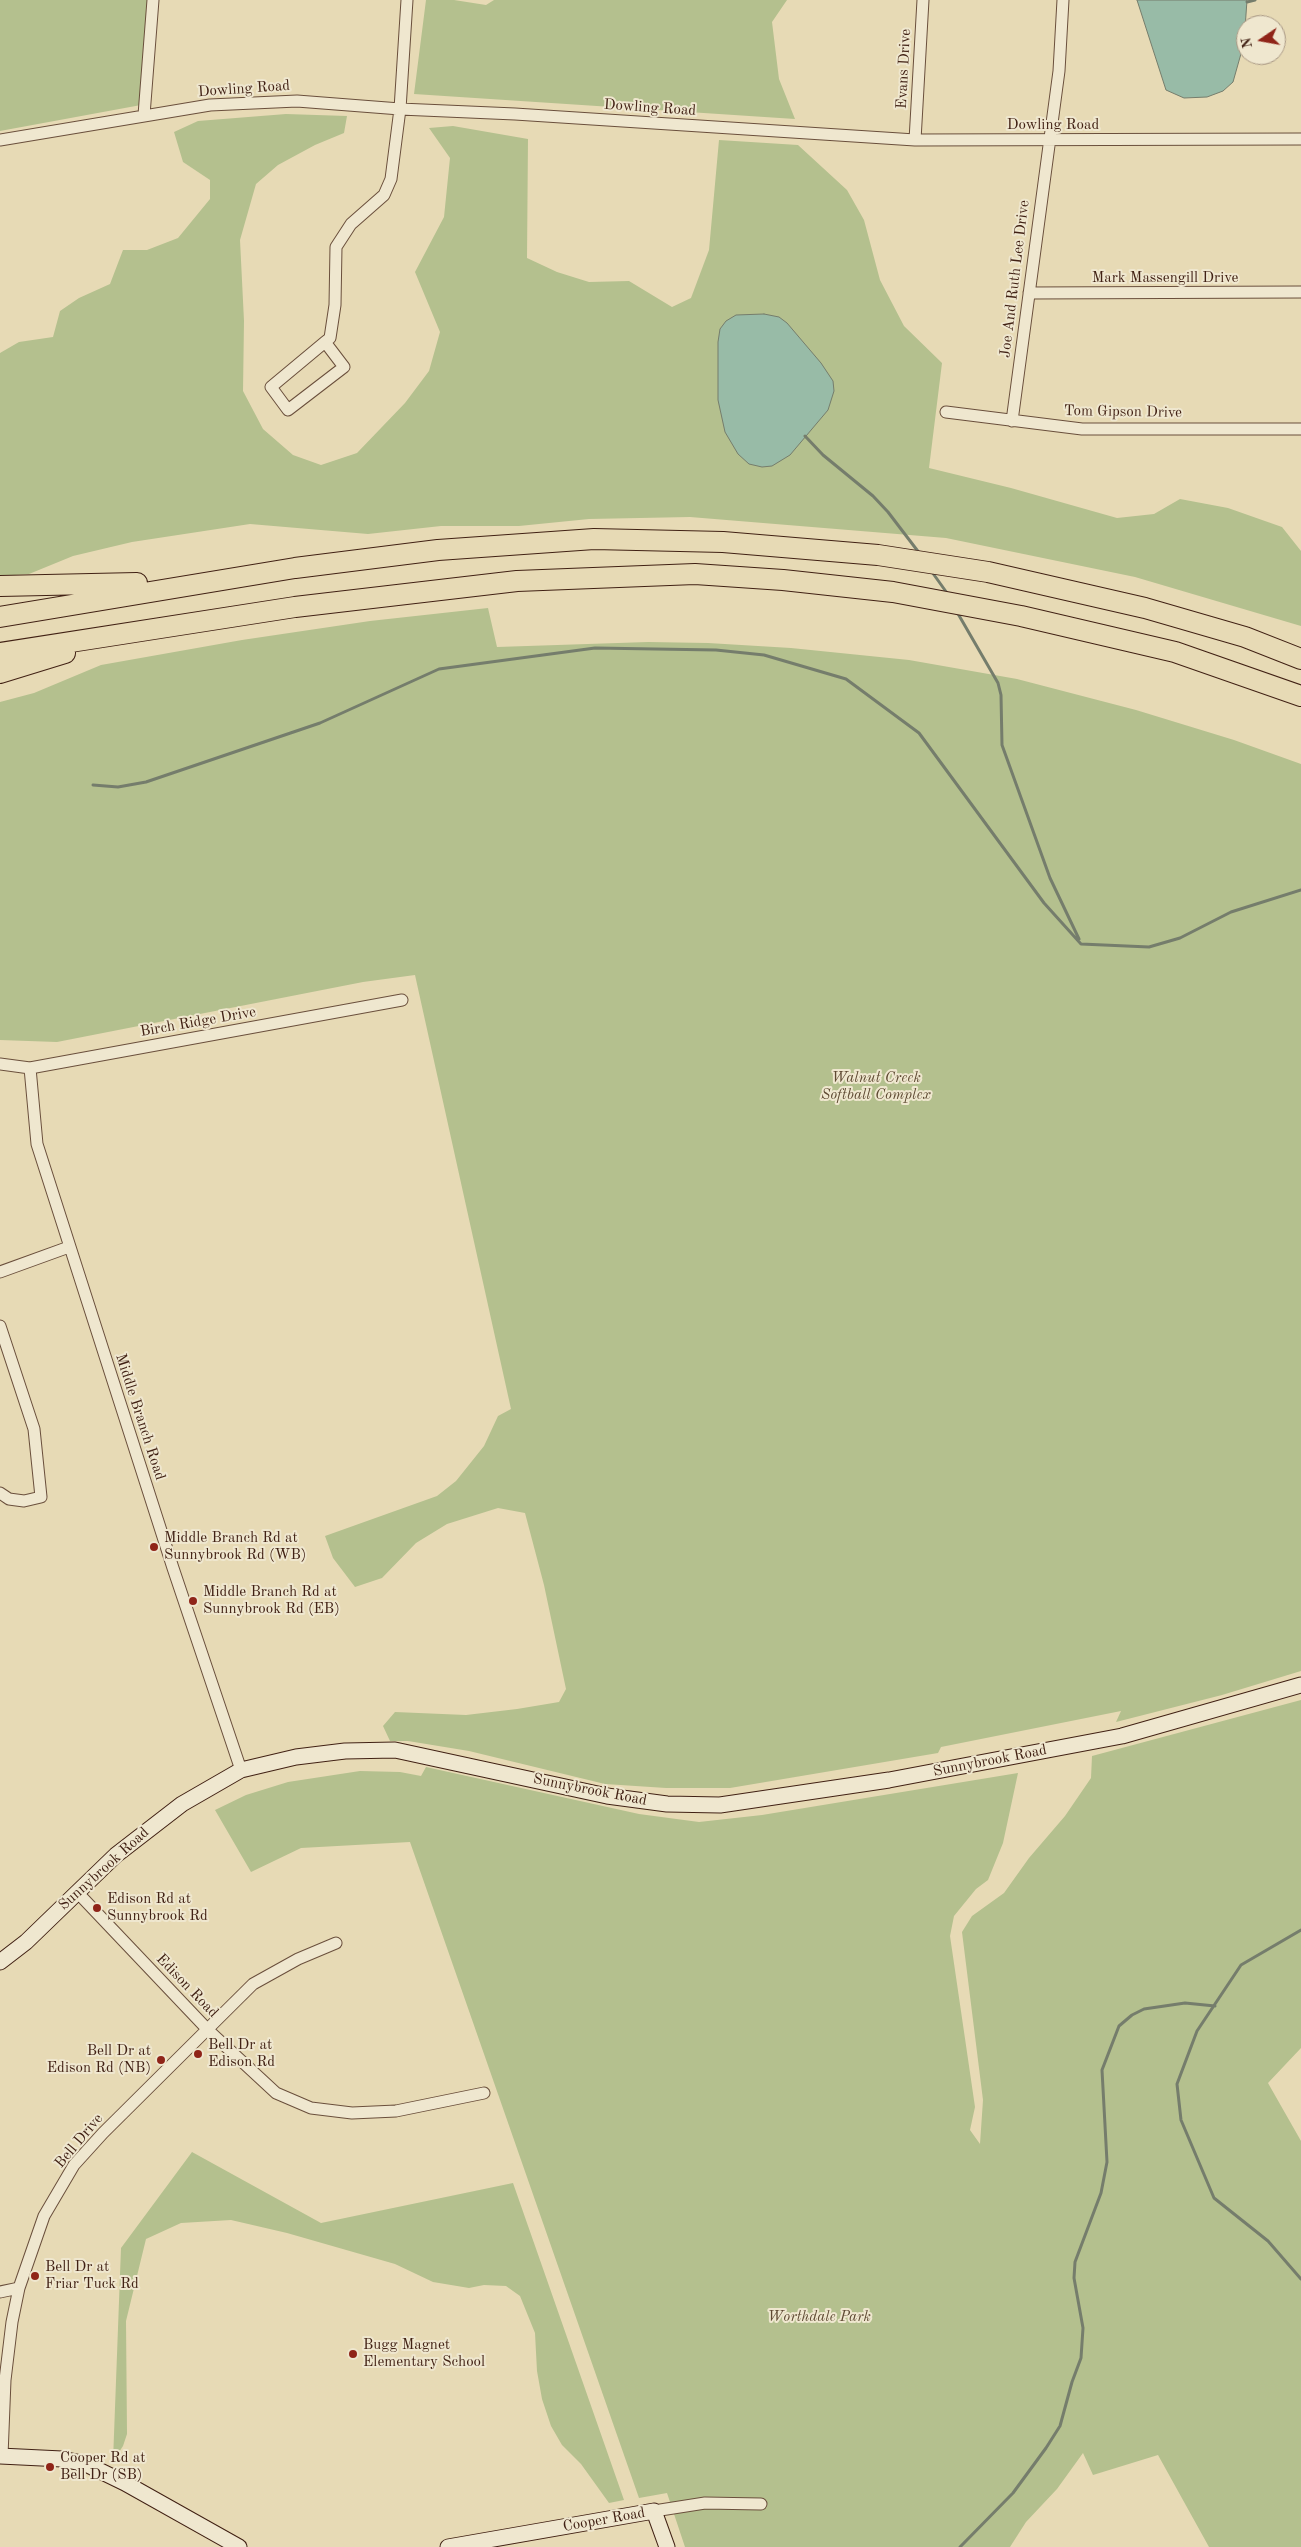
<!DOCTYPE html>
<html>
<head>
<meta charset="utf-8">
<style>
	body { margin:0 }
	#map { position:relative; width:1301px; height:2547px; overflow:hidden; background:#e7dab5; font-family:"Old Standard TT",serif }
	canvas { display:block }
	.north { position:absolute; left:1236px; top:15px; width:50px; height:50px; box-sizing:border-box; background:#efe7cf; border:1px solid #a99884; border-radius:50%; rotate:258deg; font-size:14px; font-weight:700; line-height:20px; text-align:center; color:#412114 }
	.north::after { content:''; display:block; margin:auto; width:18px; height:22px; background:#8f2418; clip-path:polygon(50% 0,100% 100%,50% 72%,0 100%) }
</style>
</head>
<body>
<div id="map">
<canvas width="1301" height="2547"></canvas>
<div class="north">N</div>
</div>
<script>
const ctx = document.querySelector('canvas').getContext('2d');
ctx.lineJoin = 'round';
function fillPath(path, color) {
  ctx.fillStyle = color;
  ctx.fill(path, 'evenodd');
}
function toPath(rows) {
  const path = new Path2D();
  for (const r of rows) {
    path.moveTo(r[0], r[1]);
    for (let i = 2; i < r.length; i += 2) path.lineTo(r[i], r[i + 1]);
  }
  return path;
}
function stroke(path, color, width, dash) {
  ctx.strokeStyle = color;
  ctx.lineWidth = width;
  ctx.lineCap = dash ? 'butt' : 'round';
  ctx.setLineDash(dash || []);
  ctx.stroke(path);
}
function drawText(font, color, halo, rows, align = 'center') {
  ctx.font = font + ' "Old Standard TT",serif';
  ctx.lineWidth = 4;
  ctx.setLineDash([]);
  ctx.textBaseline = 'middle';
  ctx.strokeStyle = halo;
  ctx.fillStyle = color;
  for (const [text, x, y, turn = 0] of rows) {
    ctx.save();
    ctx.translate(x, y);
    ctx.rotate((+turn || 0) * Math.PI / 180);
    ctx.textAlign = isNaN(turn) ? turn : align;
    if (halo) ctx.strokeText(text, 0, 0);
    ctx.fillText(text, 0, 0);
    ctx.restore();
  }
}
fillPath(toPath([
	[0,0,148,0,141,105,0,131],
	[426,0,454,0,486,5,494,0,787,0,772,22,779,79,795,119,414,94],
	[286,114,347,116,344,133,315,145,278,165,256,184,240,240,244,321,243,391,263,429,293,455,321,465,357,453,405,403,429,371,440,332,415,272,444,217,450,158,429,128,453,126,528,139,527,258,557,272,589,282,629,281,672,307,691,298,709,250,719,140,798,145,847,190,864,220,880,280,904,326,942,363,929,468,1011,488,1117,518,1154,514,1180,499,1228,508,1282,527,1301,551,1301,626,1135,577,946,538,690,517,589,519,519,526,441,526,368,534,250,524,132,542,73,556,29,574,0,576,0,353,19,342,53,337,60,311,79,298,110,284,123,250,147,250,178,238,210,199,210,180,183,162,174,132,198,121],
	[488,608,497,647,648,642,708,643,791,648,909,660,1017,679,1136,710,1234,740,1301,764,1301,1671,1222,1695,1116,1722,1121,1711,941,1747,938,1753,730,1788,666,1788,605,1784,469,1751,408,1741,390,1741,383,1726,395,1712,466,1715,517,1709,559,1702,566,1689,544,1585,525,1513,498,1508,447,1524,416,1543,382,1578,355,1587,333,1558,325,1536,437,1496,456,1481,484,1446,498,1416,511,1409,415,975,363,982,57,1042,0,1040,0,702,34,693,101,665,242,640,370,621],
	[1301,1700,1301,2048,1268,2083,1301,2141,1301,2547,1209,2547,1158,2455,1093,2475,1083,2453,1057,2489,1026,2522,1010,2547,685,2547,667,2493,639,2498,410,1842,301,1848,251,1872,215,1810,246,1795,288,1782,360,1771,400,1772,421,1776,426,1767,639,1814,699,1822,762,1815,1018,1773,1003,1843,988,1880,976,1889,954,1916,950,1936,975,2107,970,2130,980,2144,983,2100,962,1932,972,1916,1004,1893,1029,1858,1065,1816,1091,1778,1092,1756],
	[192,2152,321,2223,513,2183,624,2500,609,2503,581,2464,562,2445,551,2426,542,2399,537,2371,535,2333,520,2296,506,2286,484,2285,469,2288,433,2282,395,2264,287,2233,231,2220,181,2223,146,2239,126,2321,127,2434,123,2446,113,2461,121,2248]
]), '#b4c08e');
const water = toPath([
	[1137,0,1247,0,1244,43,1233,82,1223,91,1207,97,1184,98,1166,90,1137,0],
	[764,314,779,317,787,323,821,363,833,381,834,391,828,410,790,455,772,466,762,467,749,464,738,454,725,432,718,400,718,342,720,329,726,321,736,315,764,314]
]);
fillPath(water, '#98bba7');
stroke(water, '#757d6c', 1);
stroke(toPath([
	[1247,2,1255,0],
	[805,436,823,455,873,496,888,512,920,554],
	[932,572,947,593],
	[957,612,998,683,1001,695,1002,745,1050,878,1079,939],
	[93,785,118,787,146,782,320,723,439,669,595,648,716,650,764,655,846,679,919,733,1044,903,1081,944,1149,947,1180,938,1231,912,1301,890],
	[1301,1930,1241,1965,1197,2031,1177,2084,1181,2120,1214,2198,1268,2241,1301,2279],
	[960,2547,1013,2493,1046,2448,1060,2426,1072,2382,1081,2358,1083,2328,1074,2278,1075,2262,1101,2193,1107,2162,1102,2070,1119,2026,1132,2015,1144,2009,1185,2003,1215,2006]
]), '#757d6c', 3);
const street = toPath([
	[144,115,153,0],
	[0,140,210,105,297,101,400,109,515,114,915,140,1301,139],
	[915,140,923,0],
	[1029,293,1301,292],
	[325,342,344,367,288,410,271,387,325,342,330,338,335,305,336,247,351,224,384,195,391,179,400,109,407,0],
	[946,412,1082,429,1301,429],
	[1012,421,1059,71,1063,0],
	[0,1064,30,1068,402,1000],
	[30,1068,37,1144,173,1568,241,1770],
	[0,1272,69,1247],
	[0,1326,34,1429,41,1497,24,1501,9,1499,0,1493],
	[77,1892,208,2030,276,2093,311,2108,352,2113,396,2111,484,2093],
	[0,2292,19,2288],
	[2,2456,5,2380,12,2322,19,2288,44,2216,74,2165,103,2133,253,1984,298,1959,336,1943],
	[654,2511,705,2503,761,2504]
]);
const secondary = toPath([
	[0,1962,26,1942,116,1855,182,1804,241,1770,296,1757,345,1751,395,1750,607,1796,667,1804,720,1805,889,1780,1122,1736,1301,1685],
	[0,2456,62,2459,86,2464,125,2483,239,2547],
	[448,2547,654,2511,667,2547]
]);
const highway = toPath([
	[0,586,137,583],
	[0,617,295,568,438,550,594,539,723,542,878,555,988,572,1145,608,1245,637,1301,659],
	[0,653,295,607,517,581,695,574,783,580,893,592,1021,616,1175,652,1301,696],
	[0,673,65,653]
]);
stroke(street, '#6a4f3c', 13);
stroke(secondary, '#412114', 17);
stroke(highway, '#412114', 22);
stroke(street, '#efe7cf', 11);
stroke(secondary, '#efe7cf', 15);
stroke(highway, '#e7dab5', 20);
for (const [x, y, r, color] of [
	[154,1547,5,"#8f2418"],
	[193,1601,5,"#8f2418"],
	[97,1908,5,"#8f2418"],
	[198,2054,5,"#8f2418"],
	[161,2060,5,"#8f2418"],
	[35,2276,5,"#8f2418"],
	[353,2354,5,"#8f2418"],
	[50,2467,5,"#8f2418"]
]) {
  const dot = new Path2D();
  dot.arc(x, y, r, 0, 2 * Math.PI);
  ctx.fillStyle = color;
  ctx.fill(dot);
  stroke(dot, '#efe7cf', 2);
}
drawText('15px', '#412114', '#efe7cf', [
	["Evans Drive",904,69,-87],
	["Dowling Road",244,89,-4],
	["Dowling Road",650,108,4],
	["Dowling Road",1053,125],
	["Mark Massengill Drive",1165,278],
	["Joe And Ruth Lee Drive",1015,279,-83],
	["Tom Gipson Drive",1123,412,1],
	["Birch Ridge Drive",198,1022,-10],
	["Middle Branch Road",140,1417,72],
	["Sunnybrook Road",990,1761,-11],
	["Sunnybrook Road",590,1790,11],
	["Sunnybrook Road",104,1869,-42],
	["Edison Road",187,1986,46],
	["Bell Drive",79,2141,-50],
	["Cooper Road",604,2520,-10]
]);
drawText('italic 15px', '#5e4932', '#efe7cf', [
	["Walnut Creek",876,1078],
	["Softball Complex",876,1095],
	["Worthdale Park",819,2317]
]);
drawText('15px', '#412114', '#efe7cf', [
	["Middle Branch Rd at",164,1538],
	["Sunnybrook Rd (WB)",164,1555],
	["Middle Branch Rd at",203,1592],
	["Sunnybrook Rd (EB)",203,1609],
	["Edison Rd at",107,1899],
	["Sunnybrook Rd",107,1916],
	["Bell Dr at",208,2045],
	["Edison Rd",208,2062],
	["Bell Dr at",151,2051,"right"],
	["Edison Rd (NB)",151,2068,"right"],
	["Bell Dr at",45,2267],
	["Friar Tuck Rd",45,2284],
	["Bugg Magnet",363,2345],
	["Elementary School",363,2362],
	["Cooper Rd at",60,2458],
	["Bell Dr (SB)",60,2475]
], 'left');
</script>
</body>
</html>
